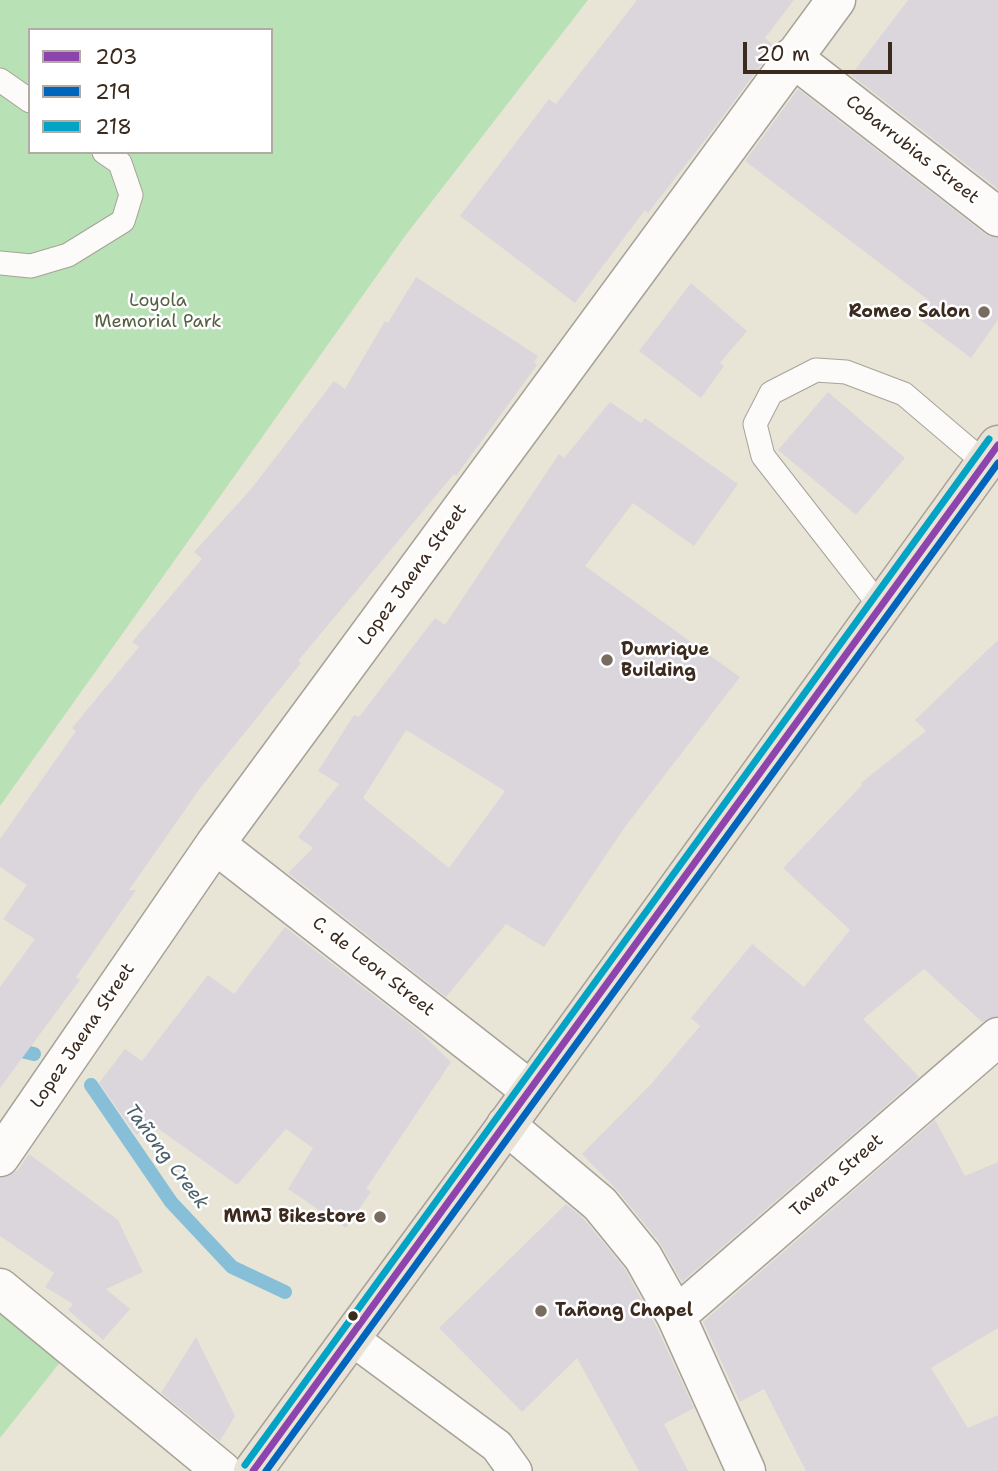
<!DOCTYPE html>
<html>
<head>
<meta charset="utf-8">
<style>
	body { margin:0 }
	#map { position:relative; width:998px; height:1471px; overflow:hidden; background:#e8e5d7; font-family:"Shantell Sans",sans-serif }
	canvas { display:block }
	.legend { position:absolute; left:28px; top:28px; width:245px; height:126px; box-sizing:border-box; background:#fff; border:2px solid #b1aaa5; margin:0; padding:9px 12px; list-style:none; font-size:21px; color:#3b2a1e }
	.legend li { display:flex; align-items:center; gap:14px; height:35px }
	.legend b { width:35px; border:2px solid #b1aaa5 }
	.scale { position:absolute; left:743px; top:42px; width:149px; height:32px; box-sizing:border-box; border:4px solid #3b2a1e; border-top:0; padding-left:9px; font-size:21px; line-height:24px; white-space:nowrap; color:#3b2a1e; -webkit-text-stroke:5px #fff; paint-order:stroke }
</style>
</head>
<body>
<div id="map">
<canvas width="998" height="1471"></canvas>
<ul class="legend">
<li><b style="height:9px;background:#8e44ad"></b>203</li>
<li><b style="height:9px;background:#0065bd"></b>219</li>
<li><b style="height:9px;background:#03a3c5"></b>218</li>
</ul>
<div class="scale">20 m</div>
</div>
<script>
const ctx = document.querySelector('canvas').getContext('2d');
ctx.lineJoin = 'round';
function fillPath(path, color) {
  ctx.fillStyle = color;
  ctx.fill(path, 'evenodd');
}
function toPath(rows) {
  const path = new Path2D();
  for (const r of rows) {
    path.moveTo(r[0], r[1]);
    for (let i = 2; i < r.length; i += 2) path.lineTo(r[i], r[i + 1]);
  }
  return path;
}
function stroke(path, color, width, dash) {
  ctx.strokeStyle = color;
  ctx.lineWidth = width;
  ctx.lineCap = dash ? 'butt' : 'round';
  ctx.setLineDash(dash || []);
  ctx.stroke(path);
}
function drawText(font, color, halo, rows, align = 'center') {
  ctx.font = font + ' "Shantell Sans",sans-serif';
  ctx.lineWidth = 5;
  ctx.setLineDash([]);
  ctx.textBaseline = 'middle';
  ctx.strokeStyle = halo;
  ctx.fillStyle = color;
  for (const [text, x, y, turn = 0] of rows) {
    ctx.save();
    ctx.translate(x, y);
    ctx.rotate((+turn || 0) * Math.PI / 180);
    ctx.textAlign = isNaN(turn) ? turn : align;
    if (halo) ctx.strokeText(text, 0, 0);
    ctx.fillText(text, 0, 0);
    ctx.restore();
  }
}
fillPath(toPath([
	[0,0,588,0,405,236,0,806],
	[30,30,271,30,271,152,30,152],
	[0,1303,65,1356,0,1438]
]), '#b8e1b5');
stroke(toPath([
	[0,1046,34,1054],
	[91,1085,171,1202,232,1267,285,1292]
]), '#87bfd8', 14);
fillPath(toPath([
	[637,0,794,0,765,38,774,46,772,50,709,135,648,213,645,210,575,303,460,216,549,99,556,104],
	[908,0,998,0,998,189,851,75],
	[798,89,985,234,998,238,998,320,971,358,919,319,931,302,745,161],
	[416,277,538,356,534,362,537,365,456,476,454,474,298,661,301,663,201,787,129,890,136,890,76,977,80,980,0,1088,0,987,35,939,3,919,27,885,0,867,0,839,76,731,72,728,139,647,132,642,202,559,194,552,252,488,334,381,345,389,385,321,388,323],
	[691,283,747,331,720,363,724,366,701,398,639,351],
	[828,392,905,458,856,515,778,450],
	[610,402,641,423,645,418,738,484,694,546,633,503,585,566,740,677,625,827,544,947,506,924,446,997,288,873,313,848,298,837,339,784,318,771,354,715,359,717,435,618,445,625,559,454,564,458],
	[406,730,505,791,449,868,363,798],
	[998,640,998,1016,982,1022,924,969,863,1019,919,1077,682,1282,660,1243,617,1190,582,1154,651,1084,700,1026,691,1018,752,944,804,987,850,930,783,868,862,785,861,783,926,731,915,720],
	[285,927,419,1031,451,1062,366,1189,371,1192,346,1228,288,1189,313,1148,286,1129,237,1185,152,1124,136,1135,99,1083,125,1049,142,1061,208,975,234,994],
	[935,1120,965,1176,998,1162,998,1328,931,1368,968,1428,998,1415,998,1471,806,1471,764,1389,740,1402,703,1322],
	[29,1154,118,1220,143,1272,106,1289,130,1309,103,1340,68,1310,73,1304,45,1287,54,1273,0,1236,0,1179,18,1170],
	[566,1204,584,1219,625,1269,656,1326,694,1408,664,1424,688,1471,639,1471,577,1358,522,1412,439,1328],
	[196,1337,235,1416,220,1441,161,1393]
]), '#dbd6db');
const service = toPath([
	[0,80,30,101],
	[0,263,31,266,68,255,123,221,131,195,120,163,104,152],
	[880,606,763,456,755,424,771,393,816,370,846,372,904,394,985,463]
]);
const pedestrian = toPath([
	[351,1338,497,1446,515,1471]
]);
const minor = toPath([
	[792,57,998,217],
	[215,844,530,1090],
	[506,1125,600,1204,643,1257,676,1316,746,1471],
	[0,1157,215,844,836,0],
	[0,1288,222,1471],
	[676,1316,998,1037]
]);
const primary = toPath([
	[253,1471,472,1173,998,445]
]);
stroke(service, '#a6a299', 25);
stroke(pedestrian, '#a6a299', 36);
stroke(minor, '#a6a299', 41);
stroke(primary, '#a6a299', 41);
stroke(service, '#fcfbf9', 23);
stroke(pedestrian, '#fcfbf9', 33);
stroke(minor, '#fcfbf9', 38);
stroke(primary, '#e9e2d6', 38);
stroke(toPath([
	[253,1471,998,445]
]), '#8e44ad', 7);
stroke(toPath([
	[266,1471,998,463]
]), '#0065bd', 7);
stroke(toPath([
	[245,1465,989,439]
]), '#03a3c5', 7);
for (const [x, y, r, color] of [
	[984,312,7,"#786b5f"],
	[607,660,7,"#786b5f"],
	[380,1217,7,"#786b5f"],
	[541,1311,7,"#786b5f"],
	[353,1316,6,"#3b2a1e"]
]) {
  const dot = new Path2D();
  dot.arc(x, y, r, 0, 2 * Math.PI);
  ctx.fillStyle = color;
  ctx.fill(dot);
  stroke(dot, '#fff', 2.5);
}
drawText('18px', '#3b2a1e', '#fff', [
	["Cobarrubias Street",912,150,38],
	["Lopez Jaena Street",413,575,-54],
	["C. de Leon Street",373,967,38],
	["Lopez Jaena Street",83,1036,-56],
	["Tavera Street",837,1176,-41]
]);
drawText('18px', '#556043', '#fff', [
	["Loyola",158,301],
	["Memorial Park",158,322]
]);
drawText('bold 18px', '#3b2a1e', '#fff', [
	["Romeo Salon",970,312],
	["Dumrique",621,650,"left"],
	["Building",621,671,"left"],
	["MMJ Bikestore",366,1217],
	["Tañong Chapel",555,1311,"left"]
], 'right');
drawText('italic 19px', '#495f69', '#fff', [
	["Tañong Creek",166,1157,53]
]);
</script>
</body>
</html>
